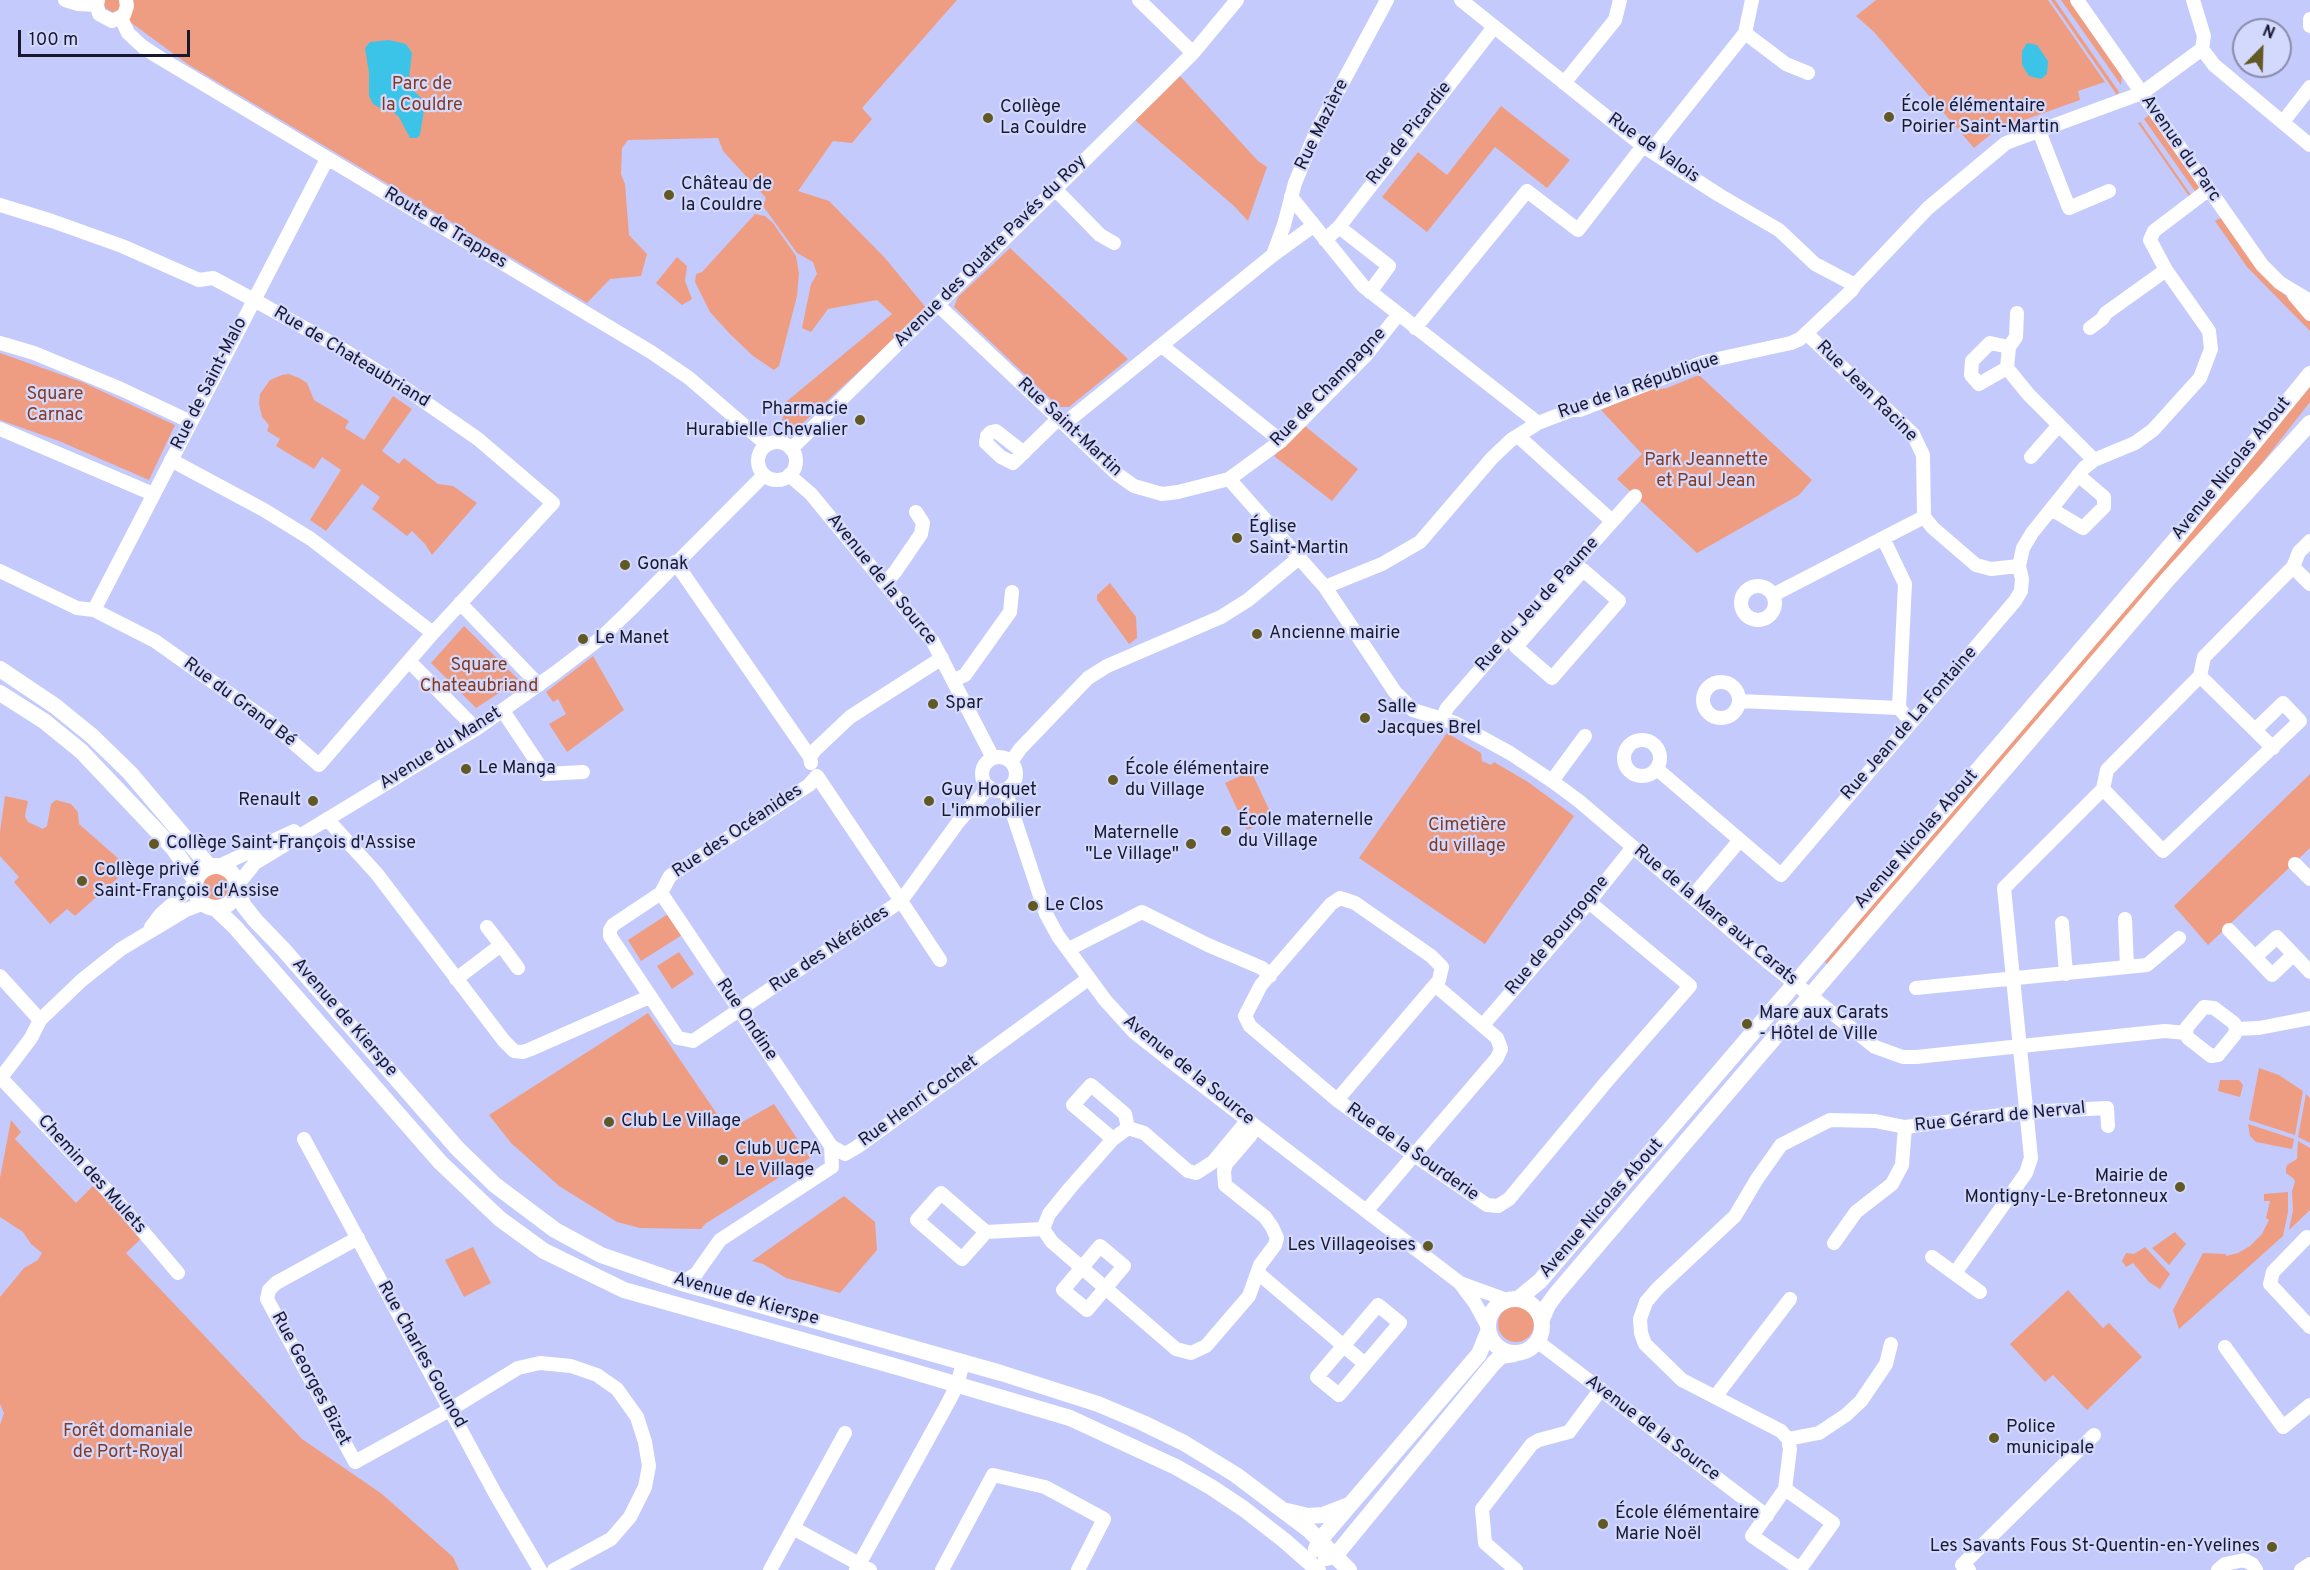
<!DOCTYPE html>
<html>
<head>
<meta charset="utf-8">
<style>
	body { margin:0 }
	#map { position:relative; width:2310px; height:1570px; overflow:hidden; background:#c4cafb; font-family:Overpass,sans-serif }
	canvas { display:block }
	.north { position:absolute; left:2232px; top:18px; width:60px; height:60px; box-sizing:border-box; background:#d3d8fd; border:2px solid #888cab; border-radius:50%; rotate:23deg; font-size:16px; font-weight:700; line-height:24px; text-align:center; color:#18192f }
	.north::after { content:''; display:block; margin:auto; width:21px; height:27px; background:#615824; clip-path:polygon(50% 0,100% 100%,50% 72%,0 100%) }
	.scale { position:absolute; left:18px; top:30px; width:172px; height:27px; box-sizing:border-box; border:3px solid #18192f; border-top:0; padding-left:8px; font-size:18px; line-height:21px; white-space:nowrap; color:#18192f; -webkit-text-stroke:4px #d3d8fd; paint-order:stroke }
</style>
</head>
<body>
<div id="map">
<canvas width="2310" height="1570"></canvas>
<div class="north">N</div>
<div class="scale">100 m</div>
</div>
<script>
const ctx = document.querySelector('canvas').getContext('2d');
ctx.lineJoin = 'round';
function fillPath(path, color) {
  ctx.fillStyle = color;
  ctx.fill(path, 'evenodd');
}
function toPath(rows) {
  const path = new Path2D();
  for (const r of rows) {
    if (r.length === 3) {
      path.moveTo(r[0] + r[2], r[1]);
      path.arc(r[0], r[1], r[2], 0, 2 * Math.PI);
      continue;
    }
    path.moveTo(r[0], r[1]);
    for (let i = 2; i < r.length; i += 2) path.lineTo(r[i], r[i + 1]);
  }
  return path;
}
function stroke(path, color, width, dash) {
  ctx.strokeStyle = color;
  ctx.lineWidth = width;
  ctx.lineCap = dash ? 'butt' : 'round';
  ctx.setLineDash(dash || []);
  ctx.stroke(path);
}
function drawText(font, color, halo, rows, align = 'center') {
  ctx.font = font + ' Overpass,sans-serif';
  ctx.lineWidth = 4.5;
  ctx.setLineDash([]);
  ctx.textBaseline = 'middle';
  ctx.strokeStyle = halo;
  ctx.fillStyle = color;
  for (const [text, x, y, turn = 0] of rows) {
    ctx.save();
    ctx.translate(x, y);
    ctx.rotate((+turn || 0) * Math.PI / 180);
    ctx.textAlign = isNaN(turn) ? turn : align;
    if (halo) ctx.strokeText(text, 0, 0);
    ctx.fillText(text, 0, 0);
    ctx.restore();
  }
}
fillPath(toPath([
	[91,0,957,0,862,108,872,119,852,143,833,141,798,191,829,201,885,258,927,309,793,432,782,422,786,402,892,314,877,300,828,309,811,332,802,328,811,284,817,274,813,262,797,253,763,206,766,198,723,151,718,138,628,140,622,148,621,174,625,184,629,235,647,254,641,276,610,279,587,303,189,65,130,22],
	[1876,0,2048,0,2105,82,2078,91,2080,100,1996,130,1974,148,1874,32,1856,16],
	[2051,0,2055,0,2119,92,2117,95],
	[2061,0,2071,0,2122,74,2121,85],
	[1180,76,1258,161,1267,167,1248,221,1234,206,1135,120],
	[1501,106,1570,160,1547,188,1495,147,1427,232,1382,197,1418,152,1447,175],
	[2150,114,2199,187,2197,194,2144,119],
	[2140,122,2193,198,2191,199,2138,123],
	[755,214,765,216,773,223,796,256,799,273,797,296,779,366,774,370,753,356,730,334,710,312,695,282,696,274,702,272],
	[2222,217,2269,280,2310,319,2310,331,2247,267,2215,221],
	[1010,248,1128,359,1069,407,1059,407,954,307,958,297],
	[677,257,687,266,685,281,692,299,682,305,656,283],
	[0,353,82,382,175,425,149,480,59,441,0,420],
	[289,374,299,378,307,383,314,400,349,421,345,428,364,440,393,396,412,409,382,451,399,464,404,458,438,484,453,486,477,503,432,555,425,544,412,531,407,536,372,509,380,497,362,484,326,531,310,520,341,470,322,457,314,469,276,446,280,439,267,431,269,425,262,417,259,404,260,394,270,380,282,375],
	[1699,375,1812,480,1799,495,1697,553,1617,479,1642,454,1601,410,1655,386,1659,389,1667,388],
	[2310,385,2310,402,2252,476,1828,965,1825,962,1902,869],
	[1305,426,1358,469,1332,501,1274,456],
	[1110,583,1136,617,1137,638,1129,644,1097,600,1097,595],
	[464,626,519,680,476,708,431,663],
	[593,656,624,710,567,752,549,724,566,714,558,699,553,702,546,692],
	[1447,733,1481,753,1482,761,1491,765,1494,762,1528,782,1574,816,1485,944,1359,858],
	[1251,771,1273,818,1247,830,1225,783],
	[2310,774,2310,848,2208,945,2174,906],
	[5,796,28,801,25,816,28,822,43,829,47,826,51,804,56,800,71,804,78,812,79,824,129,868,75,916,67,909,50,924,14,882,19,877,0,856,0,832],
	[215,886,14],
	[668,914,682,935,641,961,628,940],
	[679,952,694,974,672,989,657,966],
	[648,1013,728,1130,774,1104,810,1158,705,1224,701,1229,640,1228,617,1222,559,1186,511,1143,489,1115],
	[2259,1068,2279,1075,2303,1091,2295,1135,2249,1120],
	[2220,1080,2239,1080,2243,1085,2240,1097,2218,1091],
	[2306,1094,2310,1098,2310,1143,2298,1137],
	[11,1120,21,1132,15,1139,76,1203,95,1184,144,1236,126,1253,302,1439,382,1494,453,1557,459,1570,0,1570,0,1425,4,1413,0,1404,0,1297,24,1268,38,1260,42,1253,31,1244,23,1232,0,1217,0,1178],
	[2248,1124,2294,1139,2292,1149,2256,1142,2250,1136],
	[2298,1141,2310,1148,2310,1210,2289,1230,2293,1210,2292,1191,2295,1182,2294,1179,2286,1173,2286,1169,2287,1165,2297,1159],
	[2288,1192,2288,1212,2283,1236,2179,1329,2173,1310,2203,1253,2226,1254,2226,1256,2238,1253,2250,1246,2262,1234,2269,1220,2266,1218,2270,1201,2264,1201,2264,1194],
	[844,1196,875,1222,877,1250,840,1293,786,1278,763,1264,752,1261],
	[2175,1232,2186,1244,2169,1265,2152,1248],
	[473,1247,491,1283,464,1297,445,1260],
	[2145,1247,2170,1274,2160,1289,2149,1282,2133,1263,2126,1267,2122,1261,2126,1253,2134,1254],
	[2068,1290,2103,1328,2109,1323,2142,1357,2087,1410,2053,1375,2045,1382,2010,1344],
	[1516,1324,18]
]), '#ef9d82');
fillPath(toPath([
	[389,40,406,44,412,53,409,78,414,91,423,100,424,110,420,135,417,138,410,138,399,117,392,111,382,109,373,104,369,96,369,73,365,48,370,42],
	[2027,43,2037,45,2048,61,2047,74,2041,79,2029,76,2022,65,2022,51]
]), '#3bc4e8');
stroke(toPath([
	[65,0,78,4,97,5],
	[98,0,97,5,99,14,112,21,124,15,127,6,126,0],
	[1139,0,1193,53],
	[1461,0,1643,146,1719,195,1779,230,1815,264,1855,285],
	[2077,0,2262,265,2280,283,2310,301],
	[121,18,128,33,143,47,160,58,651,352,689,378,767,445],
	[2310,19,2310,26],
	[1745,33,1786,64,1808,73],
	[2202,49,2214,65,2310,145],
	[1564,83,1615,20,1620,0],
	[2283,122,2310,87],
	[2039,131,2069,208,2109,191],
	[1651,151,1745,33,1752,0],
	[1055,189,1100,235,1114,243],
	[1291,197,1363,286,1538,423],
	[0,205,52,221,122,246,199,280,213,278,254,300,337,346,409,391,478,439,553,503,433,633,319,765,268,721,155,641,94,610,77,608,0,571],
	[1339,227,1389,266,1370,292],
	[1325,240,1339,227,1494,27],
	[1273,255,1313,226],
	[2294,295,2310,314],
	[938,305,1117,474,1134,486,1162,494,1178,492,1229,479,1325,587,1395,692,1413,710,1455,723,1510,753,1552,781,1579,801,1768,962,1875,1047,1903,1057,1916,1057,2165,1031,2186,1033],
	[1415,328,1527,191,1578,230,1643,146],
	[2090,328,2102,319,2106,313,2166,270],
	[1807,334,1913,434,1923,455,1924,517,1933,528,1976,565,1991,569,2019,566,2023,548,2032,533,2084,468,2094,460,2135,443,2153,430,2200,378,2211,349,2209,331,2166,270,2150,240,2154,231,2208,190],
	[0,343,34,353,121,389,191,422],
	[1162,346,1281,441],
	[2009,347,2016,337,2017,313],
	[2007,368,1979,384,1971,375,1972,361,1990,343,2009,347,2007,368,2029,395,2094,460],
	[1064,424,1273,255,1284,225,1295,183,1316,132,1387,0],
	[0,429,153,494],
	[1518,436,1612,521],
	[777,461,19],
	[791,449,1155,91,1193,53,1237,0],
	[1024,453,996,431,991,432,987,436,986,443,1001,457,1013,463,1058,419],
	[2031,457,2059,425],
	[171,460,264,510,311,539,433,633],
	[789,475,811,494,933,642,993,758],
	[1229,479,1281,441,1367,354,1398,315],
	[2051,509,2083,528,2104,507,2104,497,2078,475],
	[1883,538,1905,584,1899,708,1911,722],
	[675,562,810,757],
	[2293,567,2299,552,2310,541],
	[1583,570,1619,601,1552,678,1516,647,1583,570],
	[885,583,895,572,921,534,923,523,916,512],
	[1758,603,17],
	[1325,587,1382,564,1420,542,1492,458,1511,440,1538,423,1572,410,1580,410,1704,362,1791,343,1800,339,1851,291,1855,285,1928,208,2006,143,2142,93,2202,49,2204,36,2193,0],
	[1773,595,1924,517],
	[460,603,539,685],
	[94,610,327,159],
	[409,661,476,729],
	[2200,676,2273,748],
	[954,680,965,675,1010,612,1012,592],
	[1721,700,18],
	[1739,701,1899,708],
	[503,711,545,774,583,772],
	[1442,719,1447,708,1498,649,1635,496],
	[1642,758,18],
	[999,774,17],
	[1011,762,1020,749,1088,678,1107,666,1221,617,1248,600,1300,557],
	[811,763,810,757,814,751,850,717,942,658],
	[1657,769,1740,840],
	[1552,781,1585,736],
	[2103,789,2163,851,2300,721,2283,703,2255,730],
	[1005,790,1046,914,1058,936,1105,1000,1134,1032,1177,1066,1460,1283,1475,1303,1488,1327],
	[327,819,377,874,504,1041,514,1051,523,1052,531,1049,649,997],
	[2295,864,2310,879],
	[221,865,294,831],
	[238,884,255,863,476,729,555,673,602,637,629,611,764,475],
	[661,893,831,1146,845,1154,857,1147,1088,979],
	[1692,897,1740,840,1781,875,2015,601,2021,591,2022,579,2019,566],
	[2125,919,2127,967],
	[2062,923,2066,974],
	[151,927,161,914,194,885],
	[487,927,501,945],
	[2229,930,2255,957],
	[1069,949,1142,912,1208,945,1262,968,1270,976],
	[2293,955,2272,975,2255,957,2277,937,2310,972],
	[940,960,901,901,817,776,809,785,670,876,661,893,613,925,610,930,610,936,678,1038,693,1041,901,901,959,821,989,787],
	[0,976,40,1020],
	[456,979,501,945,518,968],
	[1916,988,2147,965,2179,938],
	[2204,1007,2214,1008,2234,1023,2236,1029,2235,1034,2218,1055,2211,1056,2188,1038,2186,1033,2187,1027,2204,1007],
	[1483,1025,1589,902,1633,847],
	[2236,1029,2259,1028,2310,1018],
	[1,1078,118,1202,178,1273],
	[0,1079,31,1038,40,1020,82,980,121,949,186,910,202,904],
	[1337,1100,1435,985],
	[1247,1121,1213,1162,1196,1173,1188,1171,1144,1133,1128,1128,1113,1139,1070,1188,1049,1214,1043,1229,1052,1242,1176,1349,1191,1353,1206,1346,1249,1296,1260,1265,1275,1245,1277,1238,1272,1227,1265,1217,1225,1185,1224,1171,1226,1164,1250,1136,1255,1126],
	[304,1139,496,1495,540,1570],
	[1113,1139,1073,1105,1091,1085,1125,1114,1128,1128],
	[1366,1211,1374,1202,1414,1155,1497,1058,1501,1049,1497,1038,1435,985,1439,980,1442,967,1431,956,1355,903,1340,898,1331,904,1261,985,1245,1016,1250,1026,1337,1100,1376,1128,1414,1155,1455,1183,1487,1205,1498,1206,1509,1199,1607,1081,1690,986,1589,902],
	[986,1232,962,1259,917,1220,941,1193,986,1232,1043,1229],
	[2307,1237,2273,1272,2270,1284,2310,1327],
	[358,1238,276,1283,269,1290,267,1299,355,1462,451,1409,518,1368,540,1363,571,1366,597,1375,617,1389,637,1417,645,1442,649,1466,645,1487,630,1517,611,1539,554,1570],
	[1834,1243,1856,1212,1892,1184,1902,1165,1905,1127],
	[1100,1246,1124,1266,1087,1310,1063,1290,1100,1246],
	[1932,1257,1980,1292],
	[1258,1273,1365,1364],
	[1955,1273,2026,1173,2031,1158,2004,888,2103,789,2107,770,2200,676,2204,657,2289,571,2293,567,2310,584],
	[682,1283,696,1274,720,1240,832,1167,831,1146],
	[1460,1283,1507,1300],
	[1378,1305,1400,1323,1339,1395,1317,1377,1378,1305],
	[1538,1342,1767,1516],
	[2225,1347,2283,1427,2310,1405],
	[1715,1397,1790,1299],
	[1788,1439,1819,1433,1846,1415,1861,1401,1886,1364,1891,1344],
	[1785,1489,1790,1449,1788,1439,1781,1431,1682,1380,1645,1344,1641,1333,1640,1319,1646,1302,1658,1288,1735,1216,1757,1179,1781,1145,1830,1120,1875,1121,1905,1127,2026,1112,2107,1108,2108,1126],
	[1785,1489,1833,1523,1800,1569,1752,1536,1785,1489],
	[793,1528,870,1570],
	[770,1570,845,1433],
	[856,1570,949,1401,957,1385,963,1363],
	[942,1570,993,1475,1045,1487,1104,1519,1078,1570],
	[1516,1570,1485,1543,1482,1509,1532,1444,1539,1440,1569,1432,1601,1389],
	[1969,1570,1962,1565,2094,1435],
	[2218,1570,2225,1564,2244,1560,2252,1564,2256,1570],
	[2301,1570,2310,1564]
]), '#fff', 14);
stroke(toPath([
	[0,669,55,706,92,736,130,773,209,866],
	[0,693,44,721,81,751,173,848,195,880],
	[216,887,21],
	[237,892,244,906,255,920,283,949,457,1148,495,1185,555,1230,601,1255,682,1283,1001,1373,1098,1404,1143,1423,1184,1443,1236,1475,1309,1530,1349,1570],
	[216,909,235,927,440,1162,500,1219,544,1251,624,1290,901,1368,1070,1418,1176,1467,1211,1487,1244,1509,1285,1541,1318,1570],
	[1515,1326,27],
	[1518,1299,1540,1281,2181,533,2310,374],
	[1542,1319,1548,1305,1556,1294,1810,996,2168,579,2310,423],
	[1287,1511,1308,1516,1323,1515,1349,1505],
	[1316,1549,1320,1540,1479,1354,1488,1332],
	[1326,1558,1335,1556,1493,1364,1501,1356,1514,1354]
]), '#fff', 16);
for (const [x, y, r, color] of [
	[1889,117,6,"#615824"],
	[988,118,6,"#615824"],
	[669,195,6,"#615824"],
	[860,420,6,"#615824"],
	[1237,538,6,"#615824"],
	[625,565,6,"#615824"],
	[1257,634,6,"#615824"],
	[583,639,6,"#615824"],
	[933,704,6,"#615824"],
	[1365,718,6,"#615824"],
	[466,769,6,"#615824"],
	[1113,780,6,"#615824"],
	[313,801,6,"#615824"],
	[929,801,6,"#615824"],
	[1226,831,6,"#615824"],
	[154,844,6,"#615824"],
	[1191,844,6,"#615824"],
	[82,881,6,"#615824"],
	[1033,906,6,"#615824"],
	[1747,1024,6,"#615824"],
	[609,1122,6,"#615824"],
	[723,1160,6,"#615824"],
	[2180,1187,6,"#615824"],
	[1428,1246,6,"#615824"],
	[1994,1438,6,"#615824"],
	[1603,1524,6,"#615824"],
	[2272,1547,6,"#615824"]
]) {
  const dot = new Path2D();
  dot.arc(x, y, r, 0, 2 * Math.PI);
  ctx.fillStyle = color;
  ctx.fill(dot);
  stroke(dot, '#d3d8fd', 2);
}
drawText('18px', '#853a1f', '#d3d8fd', [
	["Parc de",422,85],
	["la Couldre",422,106],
	["Square",55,395],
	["Carnac",55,416],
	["Park Jeannette",1706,461],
	["et Paul Jean",1706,482],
	["Square",479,666],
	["Chateaubriand",479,687],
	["Cimetière",1467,826],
	["du village",1467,847],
	["Forêt domaniale",128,1432],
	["de Port-Royal",128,1453]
]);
drawText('18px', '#18192f', '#d3d8fd', [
	["École élémentaire",1901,107],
	["Poirier Saint-Martin",1901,128],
	["Collège",1000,108],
	["La Couldre",1000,129],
	["Château de",681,185],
	["la Couldre",681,206],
	["Pharmacie",848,410,"right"],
	["Hurabielle Chevalier",848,431,"right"],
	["Église",1249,528],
	["Saint-Martin",1249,549],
	["Gonak",637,565],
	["Ancienne mairie",1269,634],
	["Le Manet",595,639],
	["Spar",945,704],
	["Salle",1377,708],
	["Jacques Brel",1377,729],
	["Le Manga",478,769],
	["École élémentaire",1125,770],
	["du Village",1125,791],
	["Guy Hoquet",941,791],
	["L'immobilier",941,812],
	["Renault",301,801,"right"],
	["École maternelle",1238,821],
	["du Village",1238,842],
	["Maternelle",1179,834,"right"],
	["\"Le Village\"",1179,855,"right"],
	["Collège Saint-François d'Assise",166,844],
	["Collège privé",94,871],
	["Saint-François d'Assise",94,892],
	["Le Clos",1045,906],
	["Mare aux Carats",1759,1014],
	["- Hôtel de Ville",1759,1035],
	["Club Le Village",621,1122],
	["Club UCPA",735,1150],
	["Le Village",735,1171],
	["Mairie de",2168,1177,"right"],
	["Montigny-Le-Bretonneux",2168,1198,"right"],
	["Les Villageoises",1416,1246,"right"],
	["Police",2006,1428],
	["municipale",2006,1449],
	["École élémentaire",1615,1514],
	["Marie Noël",1615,1535],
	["Les Savants Fous St-Quentin-en-Yvelines",2260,1547,"right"]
], 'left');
drawText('18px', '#18192f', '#d3d8fd', [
	["Rue Mazière",1323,125,-64],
	["Rue de Picardie",1410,134,-52],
	["Rue de Valois",1653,149,35],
	["Avenue du Parc",2180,149,55],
	["Route de Trappes",445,229,31],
	["Avenue des Quatre Pavés du Roy",991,252,-45],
	["Rue de Chateaubriand",351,358,31],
	["Rue de Saint-Malo",210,384,-63],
	["Rue de la République",1639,387,-19],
	["Rue de Champagne",1329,388,-46],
	["Rue Jean Racine",1866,392,45],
	["Rue Saint-Martin",1069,428,43],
	["Avenue Nicolas About",2232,469,-51],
	["Avenue de la Source",881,580,51],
	["Rue du Jeu de Paume",1538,605,-48],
	["Rue du Grand Bé",239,703,37],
	["Rue Jean de La Fontaine",1910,724,-49],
	["Avenue du Manet",441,749,-32],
	["Rue des Océanides",738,832,-34],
	["Avenue Nicolas About",1917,840,-49],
	["Rue de la Mare aux Carats",1715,916,40],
	["Rue de Bourgogne",1558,936,-50],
	["Rue des Néréides",830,950,-34],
	["Avenue de Kierspe",344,1018,49],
	["Rue Ondine",746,1020,56],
	["Avenue de la Source",1188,1071,39],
	["Rue Henri Cochet",919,1102,-36],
	["Rue Gérard de Nerval",2000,1118,-6],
	["Rue de la Sourderie",1412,1153,35],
	["Chemin des Mulets",91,1175,48],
	["Avenue Nicolas About",1602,1209,-49],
	["Avenue de Kierspe",746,1300,16],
	["Rue Charles Gounod",421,1355,61],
	["Rue Georges Bizet",310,1379,62],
	["Avenue de la Source",1652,1429,37]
]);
</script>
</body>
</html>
